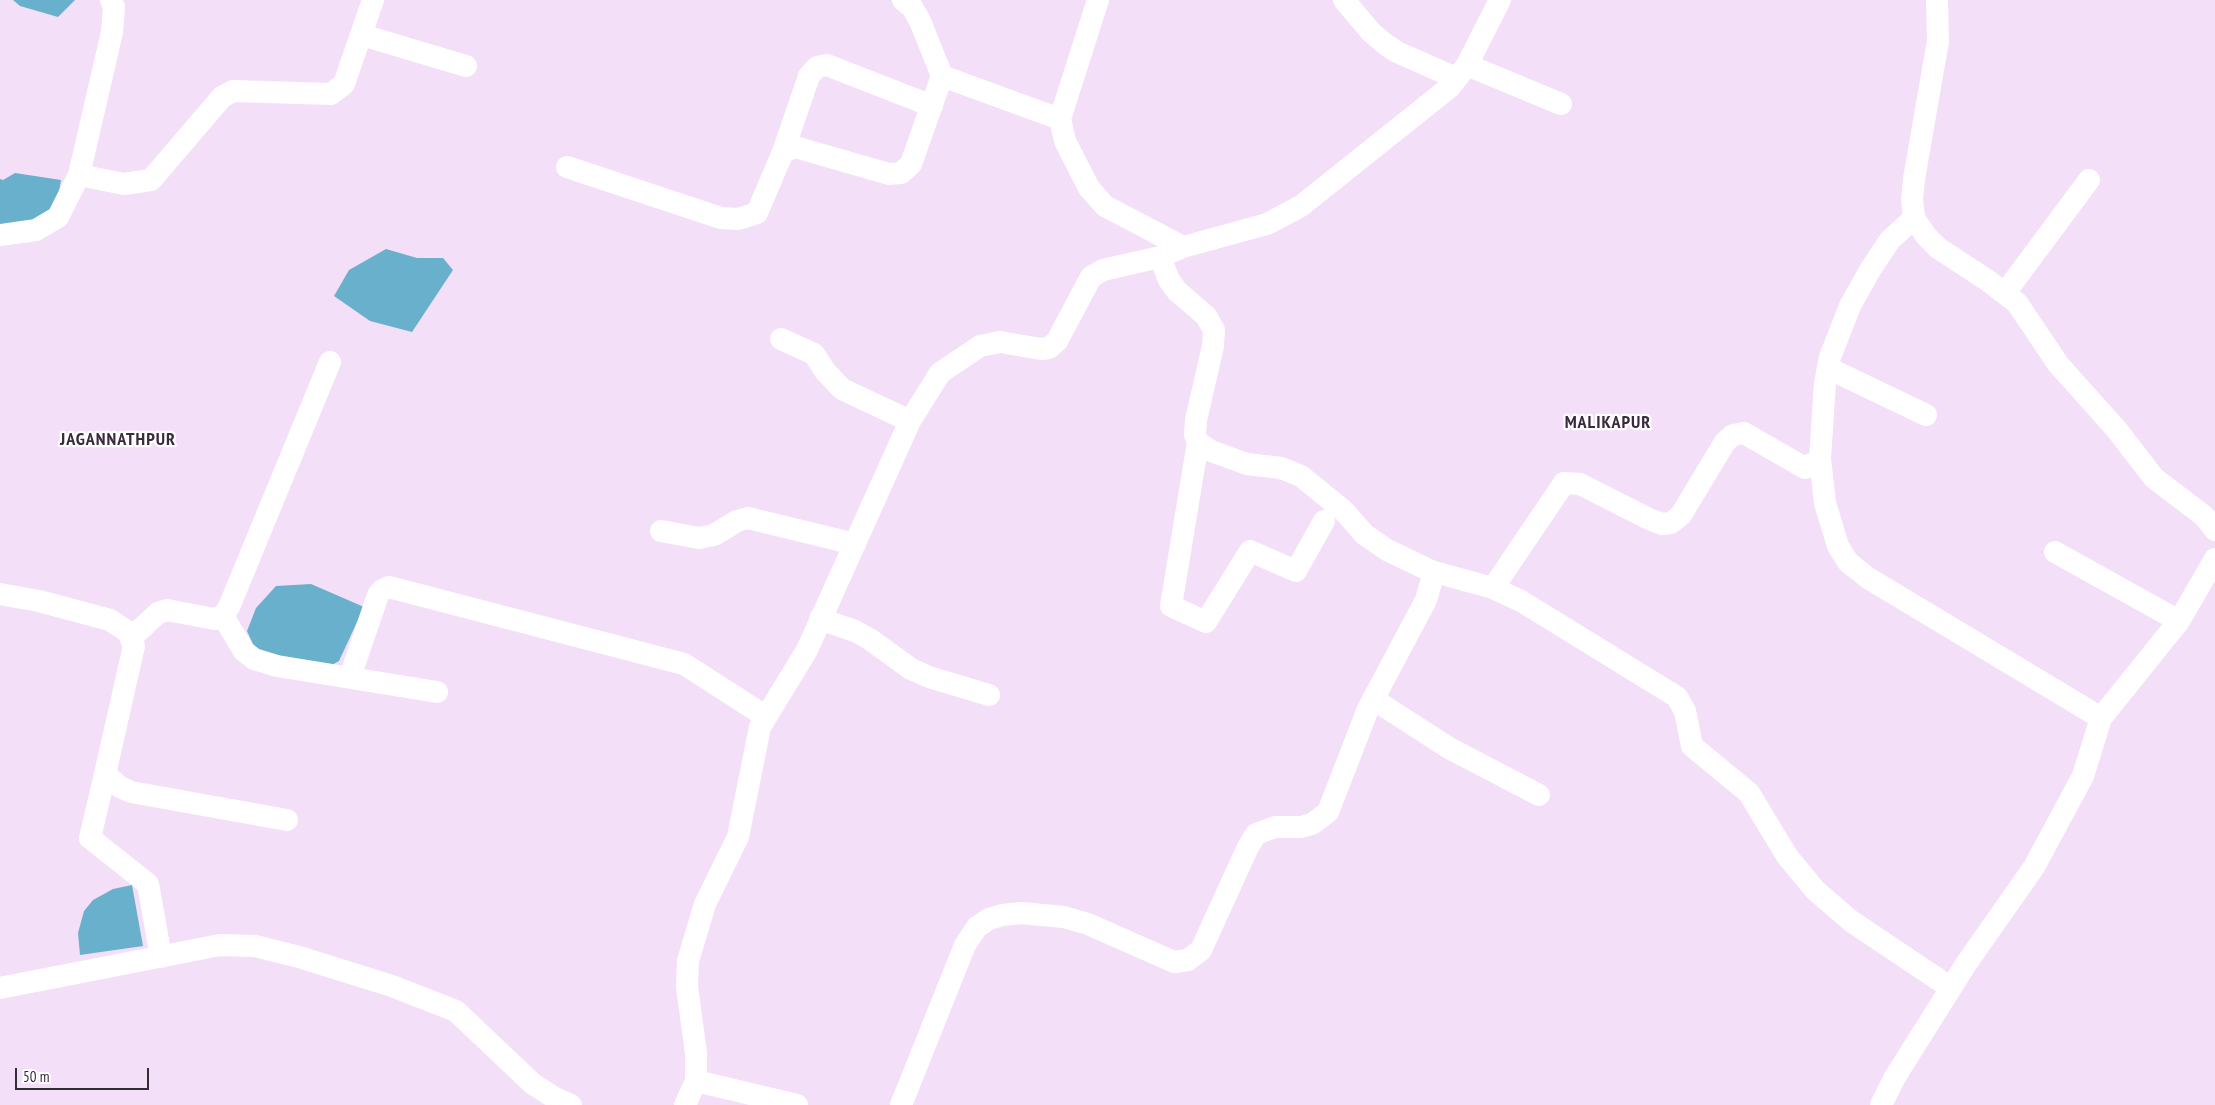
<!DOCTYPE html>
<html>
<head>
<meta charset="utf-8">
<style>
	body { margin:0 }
	#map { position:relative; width:2215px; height:1105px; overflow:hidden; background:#f3dff8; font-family:"PT Sans Narrow",sans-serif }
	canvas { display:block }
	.scale { position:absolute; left:15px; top:1068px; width:134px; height:22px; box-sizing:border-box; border:2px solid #352d36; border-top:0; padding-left:6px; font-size:15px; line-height:18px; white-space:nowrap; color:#352d36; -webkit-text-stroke:4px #fff; paint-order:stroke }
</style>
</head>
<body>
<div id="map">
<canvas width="2215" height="1105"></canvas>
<div class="scale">50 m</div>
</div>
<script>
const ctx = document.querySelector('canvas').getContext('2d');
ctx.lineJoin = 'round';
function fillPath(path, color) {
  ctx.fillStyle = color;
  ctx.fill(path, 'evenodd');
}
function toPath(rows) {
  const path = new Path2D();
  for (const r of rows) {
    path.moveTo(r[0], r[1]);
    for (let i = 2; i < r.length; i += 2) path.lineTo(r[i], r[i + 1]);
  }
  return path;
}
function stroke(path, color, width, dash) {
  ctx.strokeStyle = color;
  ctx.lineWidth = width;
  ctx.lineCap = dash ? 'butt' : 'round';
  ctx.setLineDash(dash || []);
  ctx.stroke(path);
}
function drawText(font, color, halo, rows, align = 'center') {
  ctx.font = font + ' "PT Sans Narrow",sans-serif';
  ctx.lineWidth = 4.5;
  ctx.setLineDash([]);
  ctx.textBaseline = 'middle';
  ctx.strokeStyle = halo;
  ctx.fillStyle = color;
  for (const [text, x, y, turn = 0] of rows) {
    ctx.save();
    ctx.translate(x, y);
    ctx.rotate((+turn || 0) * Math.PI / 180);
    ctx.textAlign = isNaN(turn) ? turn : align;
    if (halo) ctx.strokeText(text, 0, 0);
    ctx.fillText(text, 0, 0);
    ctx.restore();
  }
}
fillPath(toPath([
	[13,0,75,0,58,17,20,6],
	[15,173,61,180,59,192,50,211,31,222,0,225,0,179,3,180],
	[386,249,417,258,443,258,453,270,412,332,370,321,334,296,349,270],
	[311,584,364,607,339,661,321,671,257,653,247,631,256,608,276,586],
	[132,885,143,946,80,955,78,933,84,911,93,900,113,889]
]), '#69b0cc');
stroke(toPath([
	[1098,0,1060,119,1065,141,1089,188,1105,206,1183,247],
	[1344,0,1371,32,1385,44,1397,52,1456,78],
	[1937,0,1938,41,1914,179,1912,199,1914,218,1926,236,1938,248,1987,280,2017,303,2058,364,2117,430,2154,478,2204,516,2215,530],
	[362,35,466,66],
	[1467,65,1561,104],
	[942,76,1060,119],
	[783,152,809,76,817,67,827,65,932,106],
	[567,167,721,218,738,219,757,213,783,152,795,147,889,174,901,173,911,164,942,76,920,21,912,7,903,0],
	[79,175,112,32,114,7,111,0],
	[1914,218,1890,240,1870,270,1850,306,1830,357,1825,383,1820,459,1825,503,1838,546,1848,562,1868,578,2101,718],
	[0,235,36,230,58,217,79,175,124,184,151,180,222,97,233,91,331,94,344,84,373,0],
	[2005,293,2089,180],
	[781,339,814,354,825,371,842,389,910,421],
	[1828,368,1926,415],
	[1198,442,1171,606,1206,622,1250,551,1296,571,1324,521],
	[661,531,699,538,714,535,737,521,748,518,855,544],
	[2055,552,2179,621],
	[1431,571,1493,588,1521,601,1677,697,1685,711,1692,746,1749,793,1787,856,1815,890,1851,921,1951,988],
	[1493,588,1564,483,1580,484,1649,519,1662,524,1671,523,1681,515,1725,442,1733,435,1744,433,1805,468,1820,459],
	[0,594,39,601,110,620,128,632,134,646,105,774,120,787,131,792,287,820],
	[223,616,244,651,254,659,277,666,437,692],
	[820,619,855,631,871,640,911,669,929,677,989,695],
	[131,638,158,613,167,610,214,619,223,616,229,607,330,362],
	[350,677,378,595,382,590,389,587,684,664,765,716],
	[1373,699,1449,748,1539,795],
	[105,774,90,838,148,884,161,957],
	[0,988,220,945,255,946,299,957,392,986,456,1011,533,1084,555,1098,571,1105],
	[696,1081,696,1053,687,987,688,961,705,904,738,837,760,727,807,650,910,421,940,373,980,346,1000,342,1041,349,1049,348,1057,341,1091,277,1103,270,1160,257],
	[685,1105,696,1081,797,1105],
	[901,1105,965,945,977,927,989,919,1002,915,1021,913,1064,917,1088,924,1174,962,1188,960,1201,950,1248,847,1256,834,1275,827,1301,827,1312,824,1328,812,1368,709,1426,600,1432,579,1431,571,1387,550,1364,534,1344,511,1301,476,1281,468,1247,464,1211,451,1198,442,1195,435,1196,420,1213,346,1214,330,1206,316,1177,291,1169,280,1160,257,1183,247,1267,224,1301,206,1450,87,1467,65,1500,0],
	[1881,1105,1895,1077,1966,964,2034,867,2083,776,2101,718,2179,621,2215,559]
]), '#fff', 22);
ctx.letterSpacing = '1px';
drawText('bold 18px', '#3a2a3d', '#fff', [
	["MALIKAPUR",1608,423],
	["JAGANNATHPUR",118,440]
]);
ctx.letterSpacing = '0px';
</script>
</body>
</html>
